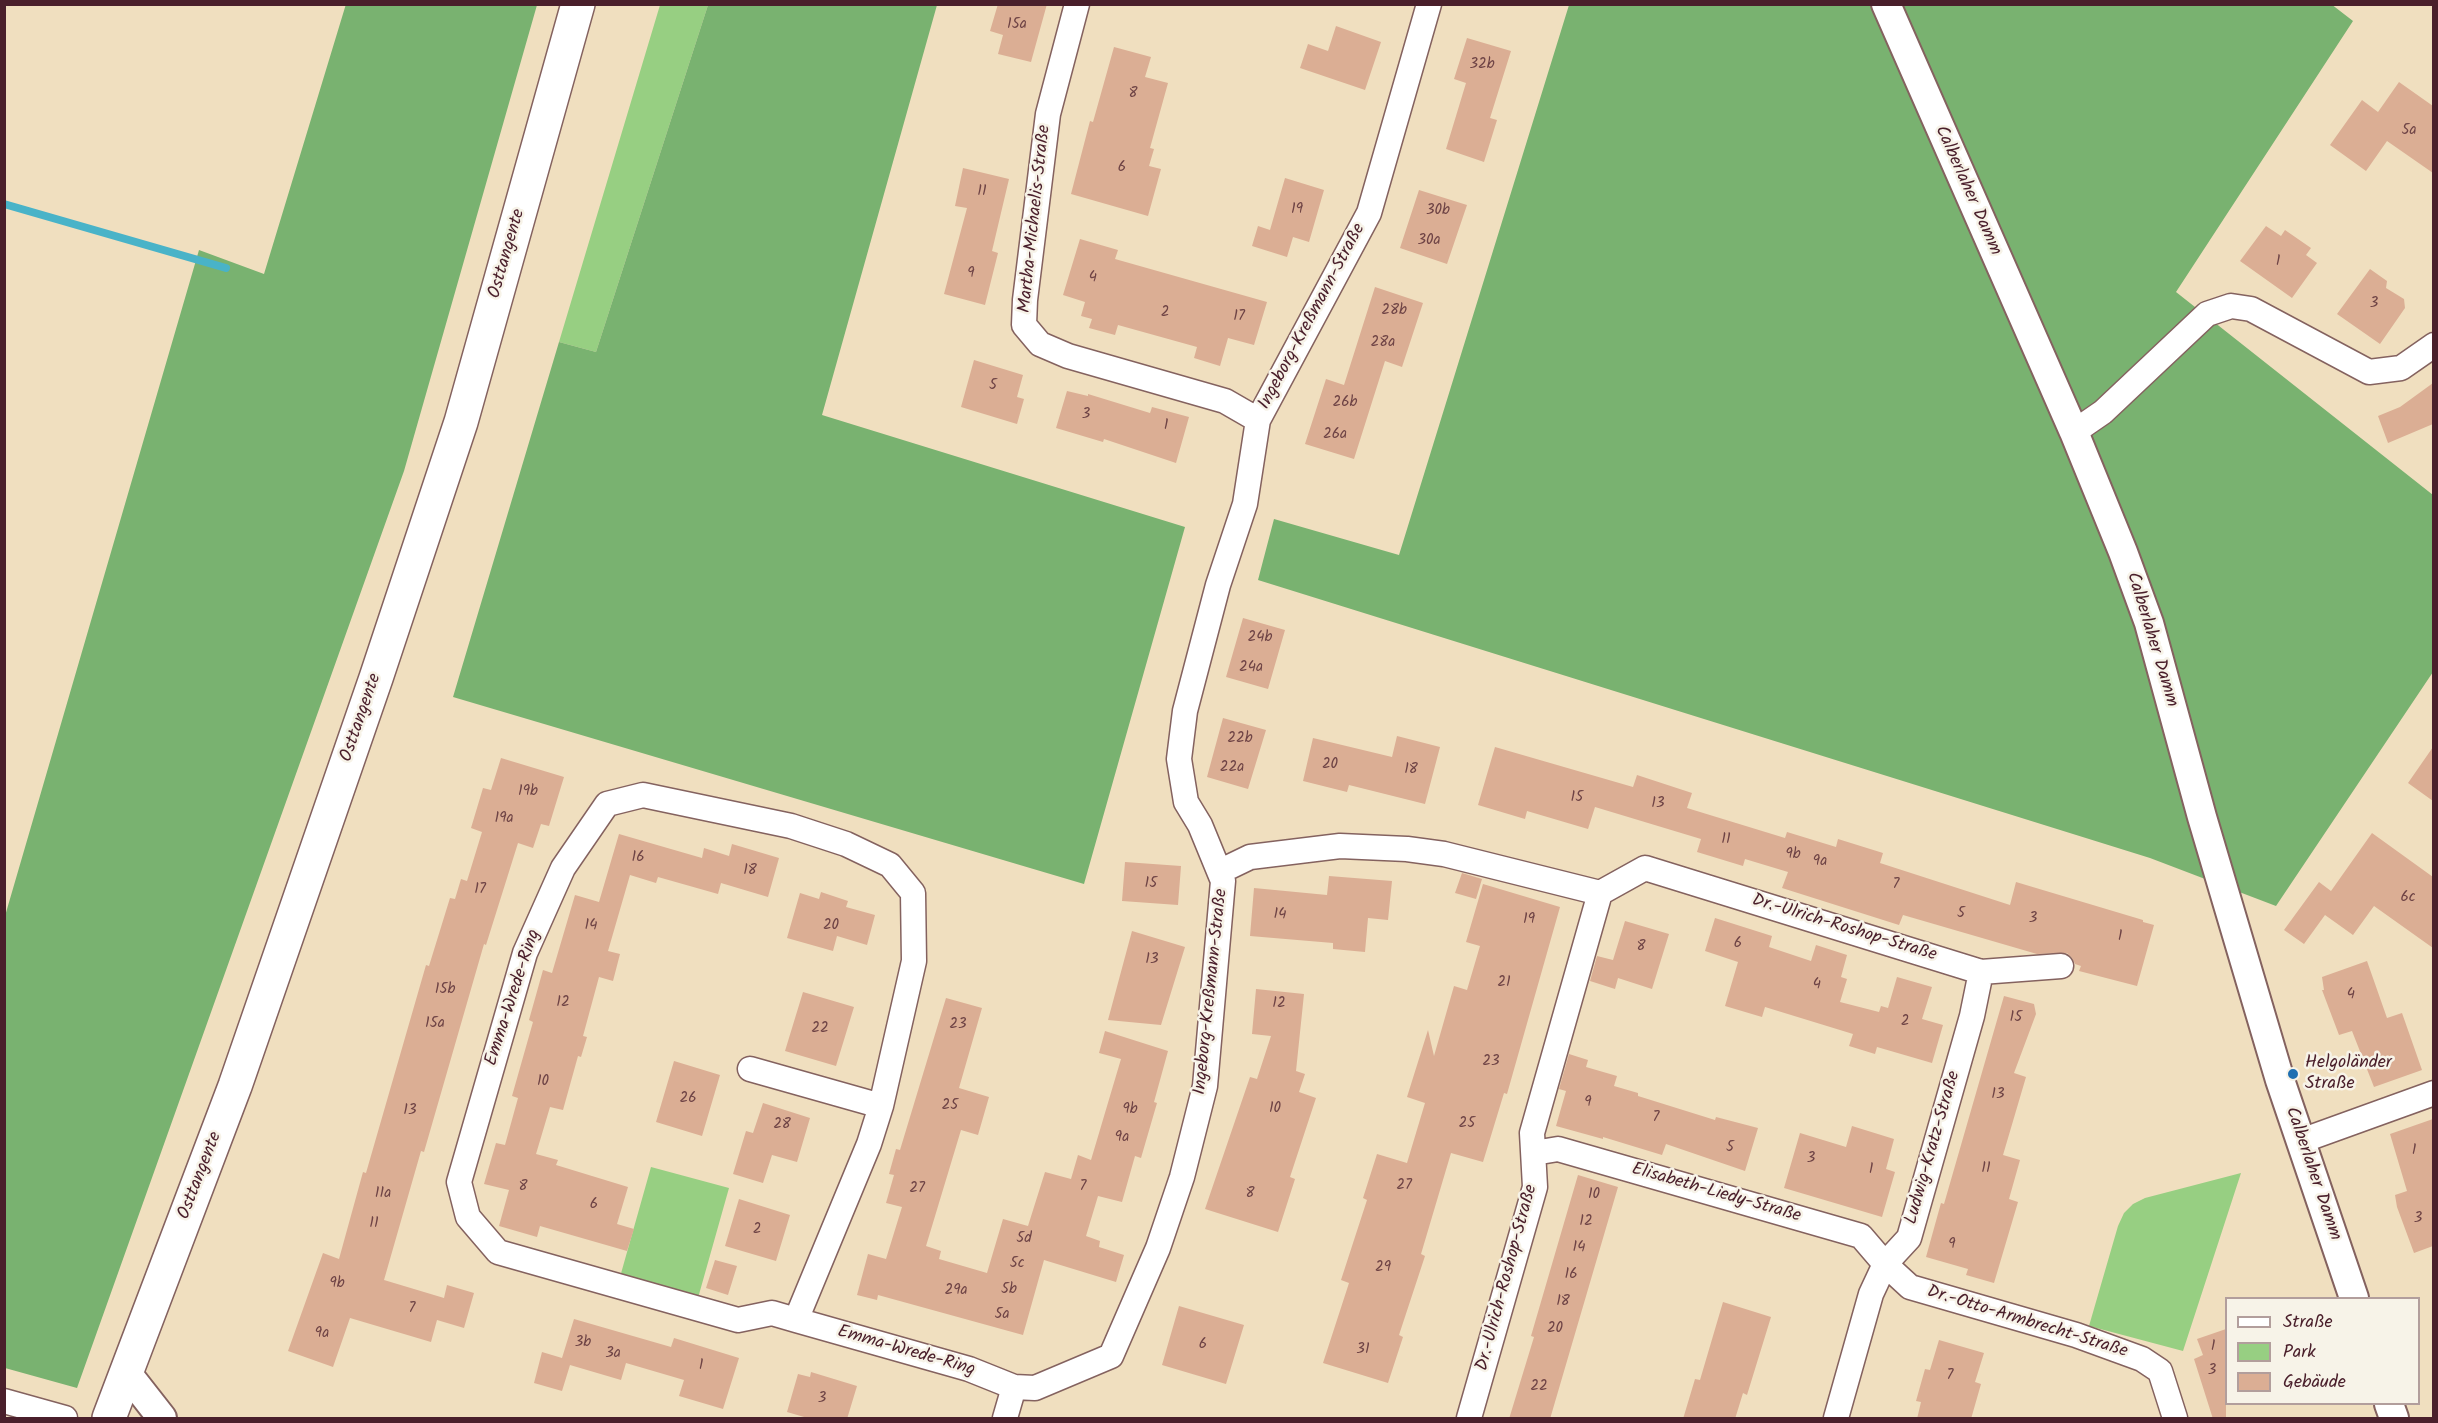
<!DOCTYPE html>
<html>
<head>
<meta charset="utf-8">
<style>
	body { margin:0 }
	#map { position:relative; width:2438px; height:1423px; overflow:hidden; background:#f0dfbf; font-family:Kalam,sans-serif }
	canvas { display:block }
	.frame { position:absolute; inset:0; border:6px solid #4a1f2b; pointer-events:none }
	.legend { position:absolute; left:2225px; top:1297px; width:195px; height:108px; box-sizing:border-box; background:#f7f3e8; border:2px solid #b29e9c; margin:0; padding:8px 10px; list-style:none; font-size:18px; color:#4a1f2b }
	.legend li { display:flex; align-items:center; gap:12px; height:30px }
	.legend b { width:30px; border:2px solid #b29e9c }
</style>
</head>
<body>
<div id="map">
<canvas width="2438" height="1423"></canvas>
<div class="frame"></div>
<ul class="legend">
<li><b style="height:8px;background:#fff"></b>Straße</li>
<li><b style="height:16px;background:#97cf82"></b>Park</li>
<li><b style="height:16px;background:#dbae94"></b>Gebäude</li>
</ul>
</div>
<script>
const ctx = document.querySelector('canvas').getContext('2d');
ctx.lineJoin = 'round';
function fillPath(path, color) {
  ctx.fillStyle = color;
  ctx.fill(path, 'evenodd');
}
function toPath(rows) {
  const path = new Path2D();
  for (const r of rows) {
    path.moveTo(r[0], r[1]);
    for (let i = 2; i < r.length; i += 2) path.lineTo(r[i], r[i + 1]);
  }
  return path;
}
function stroke(path, color, width, dash) {
  ctx.strokeStyle = color;
  ctx.lineWidth = width;
  ctx.lineCap = dash ? 'butt' : 'round';
  ctx.setLineDash(dash || []);
  ctx.stroke(path);
}
function drawText(font, color, halo, rows, align = 'center') {
  ctx.font = font + ' Kalam,sans-serif';
  ctx.lineWidth = 5;
  ctx.setLineDash([]);
  ctx.textBaseline = 'middle';
  ctx.strokeStyle = halo;
  ctx.fillStyle = color;
  for (const [text, x, y, turn = 0] of rows) {
    ctx.save();
    ctx.translate(x, y);
    ctx.rotate((+turn || 0) * Math.PI / 180);
    ctx.textAlign = isNaN(turn) ? turn : align;
    if (halo) ctx.strokeText(text, 0, 0);
    ctx.fillText(text, 0, 0);
    ctx.restore();
  }
}
fillPath(toPath([
	[660,5,708,5,596,352,559,342],
	[651,1167,729,1188,698,1298,620,1277],
	[2241,1173,2183,1351,2089,1326,2118,1226,2124,1213,2133,1204,2145,1198]
]), '#97cf82');
fillPath(toPath([
	[346,4,537,5,404,471,77,1388,5,1368,5,916,199,250,264,274],
	[2331,4,2353,21,2176,292,2433,495,2433,672,2276,906,2150,858,1258,580,1274,519,1399,555,1569,5],
	[708,5,937,5,822,415,1185,527,1084,884,453,697,559,342,596,352]
]), '#79b270');
stroke(toPath([
	[4,204,226,268]
]), '#49b3c8', 8);
fillPath(toPath([
	[998,4,1047,4,1031,62,998,54,1003,35,990,31],
	[1336,26,1381,42,1365,90,1300,68,1308,44,1328,51],
	[1467,38,1511,51,1490,118,1497,120,1484,162,1446,149,1466,83,1454,79],
	[1114,47,1151,57,1145,77,1168,83,1150,148,1154,149,1149,166,1161,169,1148,216,1071,194,1090,121,1093,122],
	[2399,82,2433,106,2433,173,2387,141,2366,171,2330,145,2362,100,2378,112],
	[963,168,1009,179,992,251,998,253,985,305,944,294,967,208,955,206],
	[1285,178,1324,190,1309,242,1293,237,1287,257,1252,246,1258,226,1270,230],
	[1419,190,1467,205,1447,264,1400,248],
	[2266,226,2281,236,2285,230,2311,248,2306,255,2317,263,2292,298,2240,261],
	[1080,239,1118,250,1115,259,1267,302,1254,345,1228,338,1220,366,1194,358,1197,347,1118,325,1115,335,1089,328,1092,319,1081,316,1085,302,1063,295],
	[2370,269,2387,281,2386,288,2404,299,2405,308,2380,344,2337,314],
	[1375,287,1423,303,1402,367,1385,361,1354,459,1305,444,1326,379,1344,385],
	[974,360,1023,375,1017,397,1024,399,1017,424,961,407],
	[2433,383,2433,424,2388,443,2378,416,2400,407],
	[1067,391,1088,396,1088,394,1150,413,1152,407,1189,417,1176,463,1104,439,1103,442,1056,428],
	[1243,618,1285,630,1268,689,1226,677],
	[1223,718,1266,730,1248,789,1207,777],
	[1397,736,1440,747,1425,804,1349,785,1347,792,1303,781,1313,738,1392,757],
	[1495,747,1633,787,1637,775,1692,793,1687,808,1785,838,1787,832,1836,847,1838,839,1883,853,1880,863,2010,905,2016,882,2143,920,2143,922,2154,925,2137,986,2079,971,2081,966,2075,964,2072,958,2067,953,2037,954,1903,915,1899,925,1782,888,1788,872,1745,859,1743,866,1697,852,1701,839,1595,807,1588,829,1527,811,1525,819,1478,805],
	[2433,747,2433,801,2408,783],
	[501,758,564,777,549,826,541,824,533,848,518,843,486,945,484,944,424,1152,421,1151,384,1280,444,1298,447,1285,474,1293,464,1328,437,1320,431,1342,350,1318,333,1367,288,1351,323,1253,339,1259,363,1172,366,1173,426,965,429,966,450,898,455,899,461,879,467,881,482,832,471,828,483,788,491,790],
	[2372,833,2433,877,2433,948,2374,906,2353,935,2325,915,2304,944,2284,930,2319,882,2331,891],
	[619,834,702,858,704,848,729,856,732,844,779,858,768,897,721,883,718,894,658,877,656,883,630,875,608,951,620,954,613,981,599,977,583,1036,587,1037,581,1057,578,1056,563,1110,550,1107,536,1154,558,1160,556,1165,628,1187,617,1224,634,1229,627,1251,540,1226,537,1237,499,1226,509,1190,484,1184,496,1143,505,1145,518,1098,512,1096,533,1022,529,1020,543,970,552,973,575,895,599,902],
	[1125,862,1181,866,1178,905,1122,901],
	[1462,873,1482,879,1476,899,1455,893],
	[1329,876,1392,881,1388,920,1368,918,1365,952,1333,949,1333,943,1250,936,1254,888,1327,895],
	[1483,884,1560,907,1507,1094,1504,1093,1483,1162,1451,1153,1421,1254,1425,1256,1399,1335,1403,1337,1388,1383,1323,1363,1349,1283,1341,1280,1367,1200,1363,1198,1377,1154,1407,1163,1425,1103,1407,1097,1428,1030,1434,1056,1454,986,1467,990,1480,946,1466,942],
	[821,892,848,901,846,907,875,915,867,945,837,936,833,951,787,938,800,893,819,899],
	[1715,918,1772,936,1769,947,1811,961,1816,945,1847,955,1841,977,1847,979,1840,1002,1879,1012,1881,1006,1888,1008,1897,977,1932,987,1922,1019,1943,1025,1932,1063,1877,1047,1875,1054,1849,1046,1853,1034,1765,1007,1762,1017,1725,1006,1738,962,1705,951],
	[1625,921,1669,934,1652,989,1618,978,1615,989,1590,981,1597,956,1613,960],
	[1132,931,1185,947,1161,1025,1108,1020],
	[2367,961,2387,1018,2402,1013,2422,1070,2374,1087,2352,1031,2339,1035,2322,990,2324,990,2322,977],
	[1256,989,1304,994,1296,1071,1305,1074,1299,1092,1316,1098,1290,1177,1295,1179,1278,1232,1205,1209,1250,1077,1257,1079,1271,1036,1252,1034],
	[803,992,854,1007,836,1066,785,1051],
	[2004,996,2034,1004,2036,1014,2014,1073,2026,1077,2003,1155,2020,1160,2009,1199,2018,1202,1994,1283,1966,1275,1968,1269,1926,1257,1941,1203,1944,1204],
	[946,998,982,1008,959,1088,989,1097,978,1135,961,1130,926,1246,941,1251,939,1259,987,1273,1003,1219,1028,1226,1045,1172,1071,1179,1078,1155,1091,1160,1121,1059,1099,1053,1105,1031,1168,1051,1154,1102,1157,1103,1141,1158,1135,1156,1122,1202,1098,1196,1086,1236,1100,1241,1099,1247,1124,1255,1116,1282,1044,1260,1023,1335,878,1295,877,1300,857,1295,868,1254,886,1259,902,1207,886,1203,894,1175,889,1174,896,1149,900,1150],
	[1569,1054,1588,1060,1586,1067,1617,1076,1614,1086,1638,1093,1638,1096,1715,1120,1716,1117,1758,1128,1745,1171,1666,1144,1662,1155,1603,1137,1603,1139,1556,1126,1566,1091,1559,1089],
	[674,1061,720,1075,702,1136,656,1122],
	[763,1103,810,1118,797,1162,772,1155,763,1183,733,1174,746,1131,753,1133],
	[2433,1119,2433,1246,2414,1253,2397,1207,2395,1195,2407,1191,2390,1134],
	[1852,1126,1894,1139,1886,1169,1895,1172,1882,1217,1784,1188,1800,1133,1846,1147],
	[1578,1175,1618,1187,1550,1419,1509,1419,1534,1337,1531,1336],
	[739,1199,790,1215,776,1261,725,1246],
	[715,1260,737,1266,728,1295,706,1288],
	[1723,1302,1771,1317,1747,1395,1743,1393,1735,1419,1683,1419,1695,1379,1700,1380],
	[1179,1306,1244,1325,1226,1384,1162,1365],
	[574,1319,671,1347,674,1338,739,1358,723,1409,679,1396,684,1380,626,1363,621,1380,570,1365,562,1391,534,1383,542,1352,562,1358],
	[2226,1329,2226,1419,2213,1419,2194,1359,2203,1355,2197,1339],
	[1939,1340,1984,1353,1975,1382,1981,1384,1971,1419,1917,1419,1921,1402,1916,1401,1925,1369,1930,1370],
	[811,1372,857,1386,847,1419,811,1419,787,1412,798,1374,810,1377]
]), '#dbae94');
const minor = toPath([
	[1077,4,1048,114,1025,300,1024,325,1040,344,1068,356,1225,401,1258,420],
	[2074,432,2103,412,2207,314,2231,306,2251,309,2369,372,2401,368,2434,345],
	[1221,871,1250,857,1340,846,1407,849,1444,854,1600,893,1645,868,1981,972,2061,966],
	[750,1069,881,1106],
	[2301,1141,2434,1093],
	[1534,1153,1558,1149,1861,1236,1885,1264,1910,1287,2076,1335,2142,1359,2160,1371,2175,1418],
	[796,1320,869,1144,881,1106,914,961,913,893,890,865,846,844,791,826,643,795,607,804,563,868,525,953,459,1182,468,1217,498,1252,738,1320,772,1313,796,1320,969,1369,1014,1387],
	[4,1401,65,1418],
	[1005,1418,1014,1387,1035,1388,1111,1356,1158,1248,1182,1177,1205,1086,1223,881,1200,825,1186,802,1179,759,1185,711,1218,585,1245,504,1258,420,1369,213,1429,4],
	[1469,1418,1535,1187,1532,1133,1600,893],
	[1836,1418,1871,1294,1885,1264,1909,1238,1972,1016,1981,972]
]);
const tertiary = toPath([
	[1886,4,2074,432,2123,552,2149,623,2202,817,2280,1080,2354,1298],
	[126,1372,162,1418],
	[2389,1404,2394,1418]
]);
const secondary = toPath([
	[109,1418,235,1086,376,678,461,422,578,4]
]);
stroke(minor, '#84625f', 27);
stroke(tertiary, '#84625f', 32);
stroke(secondary, '#84625f', 36);
stroke(minor, '#fff', 24);
stroke(tertiary, '#fff', 28);
stroke(secondary, '#fff', 33);
for (const [x, y, r, color] of [
	[2293,1074,6,"#1f6fb2"]
]) {
  const dot = new Path2D();
  dot.arc(x, y, r, 0, 2 * Math.PI);
  ctx.fillStyle = color;
  ctx.fill(dot);
  stroke(dot, '#f7f3e8', 2);
}
drawText('15px', '#6e4345', null, [
	["15a",1017,25],
	["32b",1482,65],
	["8",1133,94],
	["5a",2409,131],
	["6",1122,168],
	["11",982,192],
	["19",1297,210],
	["30b",1438,211],
	["30a",1429,241],
	["1",2278,262],
	["9",971,274],
	["4",1093,278],
	["3",2374,304],
	["28b",1394,311],
	["2",1165,313],
	["17",1239,317],
	["28a",1383,343],
	["5",993,386],
	["26b",1345,403],
	["3",1086,415],
	["1",1166,426],
	["26a",1335,435],
	["24b",1260,638],
	["24a",1251,668],
	["22b",1240,739],
	["20",1330,765],
	["22a",1232,768],
	["18",1411,770],
	["19b",528,792],
	["15",1577,798],
	["13",1658,804],
	["19a",504,819],
	["11",1726,840],
	["9b",1793,855],
	["16",638,858],
	["9a",1820,862],
	["18",750,871],
	["15",1151,884],
	["7",1896,885],
	["17",480,890],
	["6c",2408,898],
	["5",1961,914],
	["14",1280,915],
	["3",2033,919],
	["19",1529,920],
	["14",591,926],
	["20",831,926],
	["1",2120,937],
	["6",1738,944],
	["8",1641,947],
	["13",1152,960],
	["21",1504,983],
	["4",1817,985],
	["15b",445,990],
	["4",2351,995],
	["12",563,1003],
	["12",1279,1004],
	["15",2016,1018],
	["2",1905,1022],
	["15a",435,1024],
	["23",958,1025],
	["22",820,1029],
	["23",1491,1062],
	["10",543,1082],
	["13",1998,1095],
	["26",688,1099],
	["9",1588,1103],
	["25",950,1106],
	["10",1275,1109],
	["9b",1130,1110],
	["13",410,1111],
	["7",1656,1118],
	["25",1467,1124],
	["28",782,1125],
	["9a",1122,1138],
	["5",1730,1148],
	["1",2414,1151],
	["3",1811,1159],
	["11",1986,1169],
	["1",1871,1170],
	["27",1404,1186],
	["8",523,1187],
	["7",1083,1187],
	["27",917,1189],
	["11a",383,1194],
	["8",1250,1194],
	["10",1594,1195],
	["6",594,1205],
	["3",2418,1219],
	["12",1586,1222],
	["11",374,1224],
	["2",757,1230],
	["5d",1024,1239],
	["9",1952,1245],
	["14",1579,1248],
	["5c",1017,1264],
	["29",1383,1268],
	["16",1571,1275],
	["9b",337,1284],
	["5b",1009,1290],
	["29a",956,1291],
	["18",1563,1302],
	["7",412,1309],
	["5a",1002,1315],
	["20",1555,1329],
	["9a",322,1334],
	["3b",583,1343],
	["6",1203,1345],
	["1",2213,1347],
	["31",1363,1350],
	["3a",613,1354],
	["1",701,1366],
	["3",2212,1371],
	["7",1950,1376],
	["22",1539,1387],
	["3",822,1399]
]);
drawText('18px', '#4a1f2b', '#f7f3e8', [
	["Calberlaher Damm",1967,191,66],
	["Martha-Michaelis-Straße",1036,219,-84],
	["Osttangente",508,254,-74],
	["Ingeborg-Kreßmann-Straße",1313,317,-62],
	["Calberlaher Damm",2151,640,73],
	["Osttangente",362,718,-71],
	["Dr.-Ulrich-Roshop-Straße",1844,929,17],
	["Ingeborg-Kreßmann-Straße",1212,992,-84],
	["Emma-Wrede-Ring",514,998,-72],
	["Ludwig-Kratz-Straße",1934,1148,-74],
	["Calberlaher Damm",2312,1174,71],
	["Osttangente",201,1176,-69],
	["Elisabeth-Liedy-Straße",1716,1194,16],
	["Dr.-Ulrich-Roshop-Straße",1508,1278,-75],
	["Dr.-Otto-Armbrecht-Straße",2027,1323,17],
	["Emma-Wrede-Ring",906,1352,16]
]);
drawText('18px', '#4a1f2b', '#f7f3e8', [
	["Helgoländer",2305,1064],
	["Straße",2305,1085]
], 'left');
</script>
</body>
</html>
